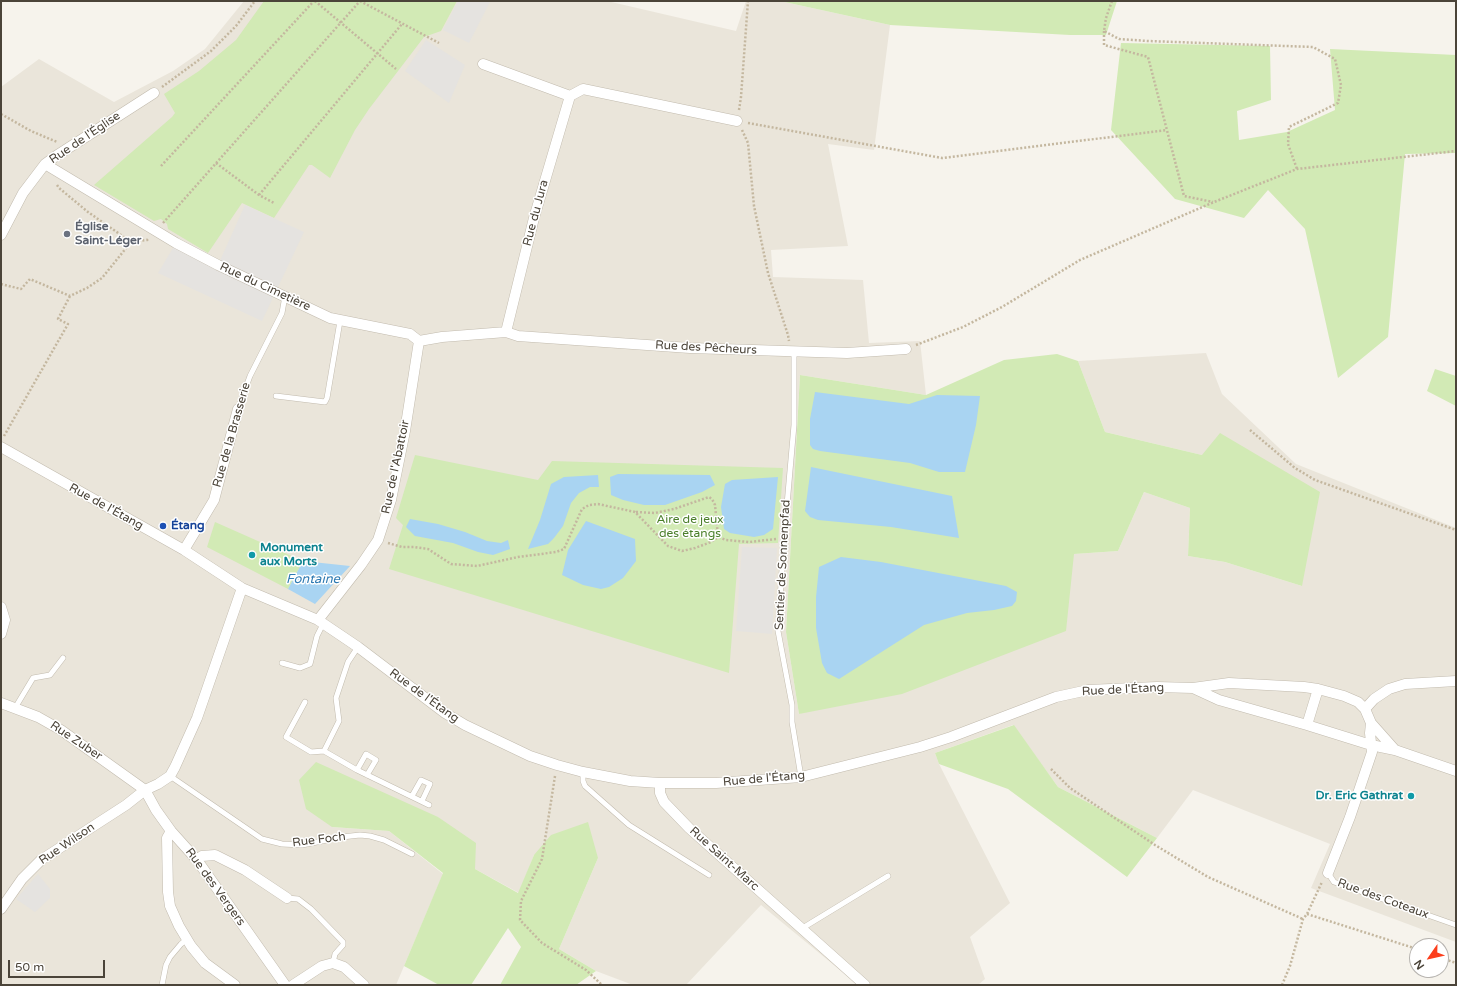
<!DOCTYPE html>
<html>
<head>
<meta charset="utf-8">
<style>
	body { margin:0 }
	#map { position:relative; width:1457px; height:986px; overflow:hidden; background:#f6f3ec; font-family:"Varela Round",sans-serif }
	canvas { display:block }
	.frame { position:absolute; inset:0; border:2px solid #4b4439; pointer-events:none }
	.north { position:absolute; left:1409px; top:938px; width:40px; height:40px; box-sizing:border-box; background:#fff; border:1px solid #b7b4b0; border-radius:50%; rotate:236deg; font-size:11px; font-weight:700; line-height:16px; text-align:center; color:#4b4439 }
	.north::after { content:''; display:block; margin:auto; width:14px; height:18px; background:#fc3f1d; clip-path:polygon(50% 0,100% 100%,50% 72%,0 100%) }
	.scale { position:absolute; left:8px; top:960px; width:97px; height:18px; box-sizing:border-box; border:2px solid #4b4439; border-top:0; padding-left:5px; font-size:12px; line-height:14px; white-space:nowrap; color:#4b4439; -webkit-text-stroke:3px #fff; paint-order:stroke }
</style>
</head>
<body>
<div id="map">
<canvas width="1457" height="986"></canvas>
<div class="frame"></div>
<div class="north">N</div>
<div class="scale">50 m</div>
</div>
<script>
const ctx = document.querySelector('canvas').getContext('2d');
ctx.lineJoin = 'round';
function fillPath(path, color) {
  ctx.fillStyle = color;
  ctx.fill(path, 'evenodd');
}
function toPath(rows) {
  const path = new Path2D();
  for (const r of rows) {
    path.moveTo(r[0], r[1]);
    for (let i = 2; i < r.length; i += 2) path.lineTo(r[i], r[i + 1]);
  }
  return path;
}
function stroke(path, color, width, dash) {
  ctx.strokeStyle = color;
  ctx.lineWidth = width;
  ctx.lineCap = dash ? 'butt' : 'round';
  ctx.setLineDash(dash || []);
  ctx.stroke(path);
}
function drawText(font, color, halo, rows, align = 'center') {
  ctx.font = font + ' "Varela Round",sans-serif';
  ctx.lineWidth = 3;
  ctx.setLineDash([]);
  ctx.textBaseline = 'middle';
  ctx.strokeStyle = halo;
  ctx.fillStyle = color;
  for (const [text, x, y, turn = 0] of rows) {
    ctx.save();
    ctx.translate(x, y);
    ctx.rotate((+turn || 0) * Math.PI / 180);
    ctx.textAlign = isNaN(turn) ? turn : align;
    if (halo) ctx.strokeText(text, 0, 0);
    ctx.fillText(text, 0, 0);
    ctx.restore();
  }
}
fillPath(toPath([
	[244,1,607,1,736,31,746,1,780,1,890,25,874,150,828,144,848,246,771,250,773,277,863,280,869,343,920,341,926,395,800,375,786,632,799,714,1074,554,1118,551,1144,492,1190,508,1188,556,1225,562,1302,586,1202,455,1105,432,1078,361,1206,353,1222,394,1296,464,1456,528,1456,942,1311,888,1330,844,1193,790,1157,838,1058,787,1013,725,935,753,939,764,1010,903,970,937,985,979,978,985,858,985,761,905,686,985,633,985,596,971,559,949,598,858,534,855,519,893,475,869,438,817,332,827,389,831,443,874,396,985,1,985,1,87,39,59,114,102,173,71,205,49]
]), '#eae5da');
fillPath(toPath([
	[264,1,457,1,441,31,424,37,369,109,355,130,330,178,312,165,309,165,274,218,242,203,208,253,168,229,167,224,161,219,154,221,94,185,172,117,175,113,164,94,199,71,236,40],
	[780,1,1117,1,1106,35,1070,35,890,25],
	[1121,43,1270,46,1271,100,1237,111,1239,140,1287,132,1335,110,1330,49,1456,55,1456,153,1405,154,1388,337,1338,378,1305,229,1268,190,1244,218,1175,199,1111,130],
	[1057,354,1078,361,1105,432,1202,455,1220,433,1320,492,1302,586,1225,562,1188,556,1190,508,1144,492,1118,551,1074,554,1066,631,902,694,799,714,786,632,800,375,926,395,1004,360],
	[1435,369,1456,376,1456,406,1427,391],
	[415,455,538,480,552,461,783,468,778,543,739,544,729,673,389,569,403,525,396,518],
	[215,522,303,561,288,589,207,547],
	[1014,725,1058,787,1157,838,1127,877,1008,789,939,764,935,753],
	[316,762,438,817,476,843,475,869,518,893,534,855,551,835,588,822,598,858,559,949,596,971,576,985,500,985,521,947,508,928,471,985,439,985,404,966,443,873,389,831,332,827,306,809,299,780]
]), '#d2eab5');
fillPath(toPath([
	[458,1,487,1,490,2,469,43,443,30],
	[426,40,465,65,449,103,405,71],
	[245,205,304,232,262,321,158,273,176,243,218,265],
	[742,547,777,548,772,634,736,631],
	[38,874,50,889,50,898,35,912,16,899]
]), '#e5e3e0');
fillPath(toPath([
	[815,392,909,404,937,395,980,396,976,425,965,472,939,472,910,463,820,451,813,449,810,445,810,419],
	[811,467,952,496,959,538,891,527,818,520,810,517,805,511],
	[618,474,710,475,715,485,702,492,665,505,644,505,623,500,611,495,610,477],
	[598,475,599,487,590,487,579,493,571,503,563,526,554,538,548,544,528,549,540,520,551,484,564,477],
	[778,477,773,529,764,535,754,537,730,533,724,529,721,507,725,484,732,480],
	[410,519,438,524,465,532,487,541,501,543,508,540,510,549,493,555,478,552,453,543,415,536,406,527],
	[586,521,635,539,636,561,623,578,609,587,601,589,583,585,562,575,568,550],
	[841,557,881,562,1006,586,1017,592,1016,601,1012,606,994,610,967,613,924,625,839,679,827,673,822,663,816,628,816,597,819,567],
	[303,561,350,566,315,604,288,589]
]), '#a9d4f2');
const service = toPath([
	[794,352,794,425,784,539,778,631,792,705,792,722,801,777],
	[276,396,325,402,327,398,340,321],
	[238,409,250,376,282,313,285,296],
	[358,647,348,662,336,698,339,721,324,751,357,770,429,805],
	[282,663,300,668,310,664,317,636,323,624],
	[305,702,286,737,311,752,324,751],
	[15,708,33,678,50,675,63,658],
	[357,770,366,754,376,760,367,775],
	[583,772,583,781,585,786,629,825,709,875],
	[170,776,262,839,282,844,302,845,342,837,360,835,370,836,384,840,412,854],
	[412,796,421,780,430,784,422,801],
	[1328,873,1334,882,1456,925],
	[287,898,298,899,311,909,343,942,343,945,335,954,333,963],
	[801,929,888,876],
	[162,985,166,965,170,957,181,944,187,939]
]);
const minor = toPath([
	[483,64,570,96],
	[45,164,176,243,218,265,330,318,410,334,419,341,442,337,506,332,518,336,690,348,847,353,906,349],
	[1,235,23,193,45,164,56,156,154,93],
	[506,332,534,218,570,96,583,89,737,121],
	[1,447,184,550,242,588,318,620,358,647,445,713,465,725,530,756,557,765,583,772,630,781,660,783,716,783,801,777,920,747,951,737,1056,697,1088,690,1157,687,1193,688,1229,683,1304,687,1318,689,1344,696,1358,702,1365,709,1371,723,1395,750],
	[184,550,214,500,238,409],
	[1,607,5,620,1,634],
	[318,620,361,565,378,540,391,500,405,431,419,341],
	[1193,688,1219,700,1307,725,1371,745,1395,750,1456,771],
	[1,703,38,717,61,730,145,790,156,810,171,831,197,860,285,985],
	[1365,709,1374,699,1389,689,1405,684,1456,681],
	[1307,725,1318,689],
	[660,783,660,793,664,802,689,828,865,985],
	[171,831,167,838,168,892,170,906,179,926,191,946,205,963,235,985],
	[197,860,202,856,215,855,245,870,287,898],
	[1328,873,1350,817,1372,752,1370,733,1371,723],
	[1,909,22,879,41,860,126,805,145,790,158,784,170,776,175,767,197,718,242,588],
	[293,985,322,966,333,963,344,967,364,985]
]);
stroke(service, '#c2bbae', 6);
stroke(minor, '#c2bbae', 11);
stroke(toPath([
	[315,1,396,69],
	[360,1,439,43],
	[1112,1,1106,18,1104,31,1119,39,1148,41,1313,47,1335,59,1341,85,1338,103,1289,127,1288,144,1297,169],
	[1104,31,1104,45,1148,57,1184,196,1213,202],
	[162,87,211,51,236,26,255,1],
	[739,110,741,97,748,1],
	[1,114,31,131,57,142],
	[748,123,942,158,1167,130],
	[742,130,748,143,754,206,768,273,788,335,789,341],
	[216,163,259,195,274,203],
	[161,166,314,1],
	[57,185,59,188,88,212,131,242],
	[259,195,402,24],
	[163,223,360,1],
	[1,284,21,289,30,279,70,296,87,288,102,278,131,242,147,240,149,238],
	[916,345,963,327,1002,307,1080,260,1214,202,1297,169,1456,151],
	[1250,430,1295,468,1315,480,1456,530],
	[4,436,68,324,58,319,70,296],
	[636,512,655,513,674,509,709,497,712,499,715,505,718,537],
	[388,543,402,547,414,547,428,549,451,564,477,566,518,557,556,552,564,549,582,509,589,505,598,504,635,512,668,546,682,551,695,548,711,542,718,537,726,540,749,542,776,539],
	[1051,769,1070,788,1155,845,1208,877,1303,919],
	[555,776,542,859,521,901,520,920,542,943,586,970,602,985],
	[1307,914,1417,949],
	[1441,958,1456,963],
	[1282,985,1290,966,1303,919,1307,914,1322,882]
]), '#c4b79f', 2.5, [2, 2]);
stroke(service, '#fff', 5);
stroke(minor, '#fff', 10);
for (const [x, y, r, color] of [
	[67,234,4,"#6b7280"],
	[163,526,4,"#1a4fb4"],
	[252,555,4,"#0f9aa8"],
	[1411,796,4,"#0f9aa8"]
]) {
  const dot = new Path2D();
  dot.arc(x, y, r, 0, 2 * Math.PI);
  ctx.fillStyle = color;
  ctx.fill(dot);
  stroke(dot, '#fff', 1.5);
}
drawText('12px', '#4b4439', '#fff', [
	["Rue de l'Église",85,138,-34],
	["Rue du Jura",536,213,-75],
	["Rue du Cimetière",265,287,25],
	["Rue des Pêcheurs",706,348,3],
	["Rue de la Brasserie",232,435,-74],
	["Rue de l'Abattoir",396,467,-78],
	["Rue de l'Étang",106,507,29],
	["Sentier de Sonnenpfad",783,565,-87],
	["Rue de l'Étang",1123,690,-3],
	["Rue de l'Étang",424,696,36],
	["Rue Zuber",76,741,34],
	["Rue de l'Étang",764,779,-5],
	["Rue Foch",319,840,-7],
	["Rue Wilson",67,844,-34],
	["Rue Saint-Marc",724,859,42],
	["Rue des Vergers",215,887,54],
	["Rue des Coteaux",1383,899,20]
]);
drawText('bold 12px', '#5b616d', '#fff', [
	["Église",75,227],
	["Saint-Léger",75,241]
], 'left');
drawText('12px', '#4a7f2a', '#fff', [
	["Aire de jeux",690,520],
	["des étangs",690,534]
]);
drawText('bold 12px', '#164399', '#fff', [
	["Étang",171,526]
], 'left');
drawText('bold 12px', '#0d838f', '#fff', [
	["Monument",260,548],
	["aux Morts",260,562],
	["Dr. Eric Gathrat",1403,796,"right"]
], 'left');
drawText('italic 13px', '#2e7ab2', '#fff', [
	["Fontaine",313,580]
]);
</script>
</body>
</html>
